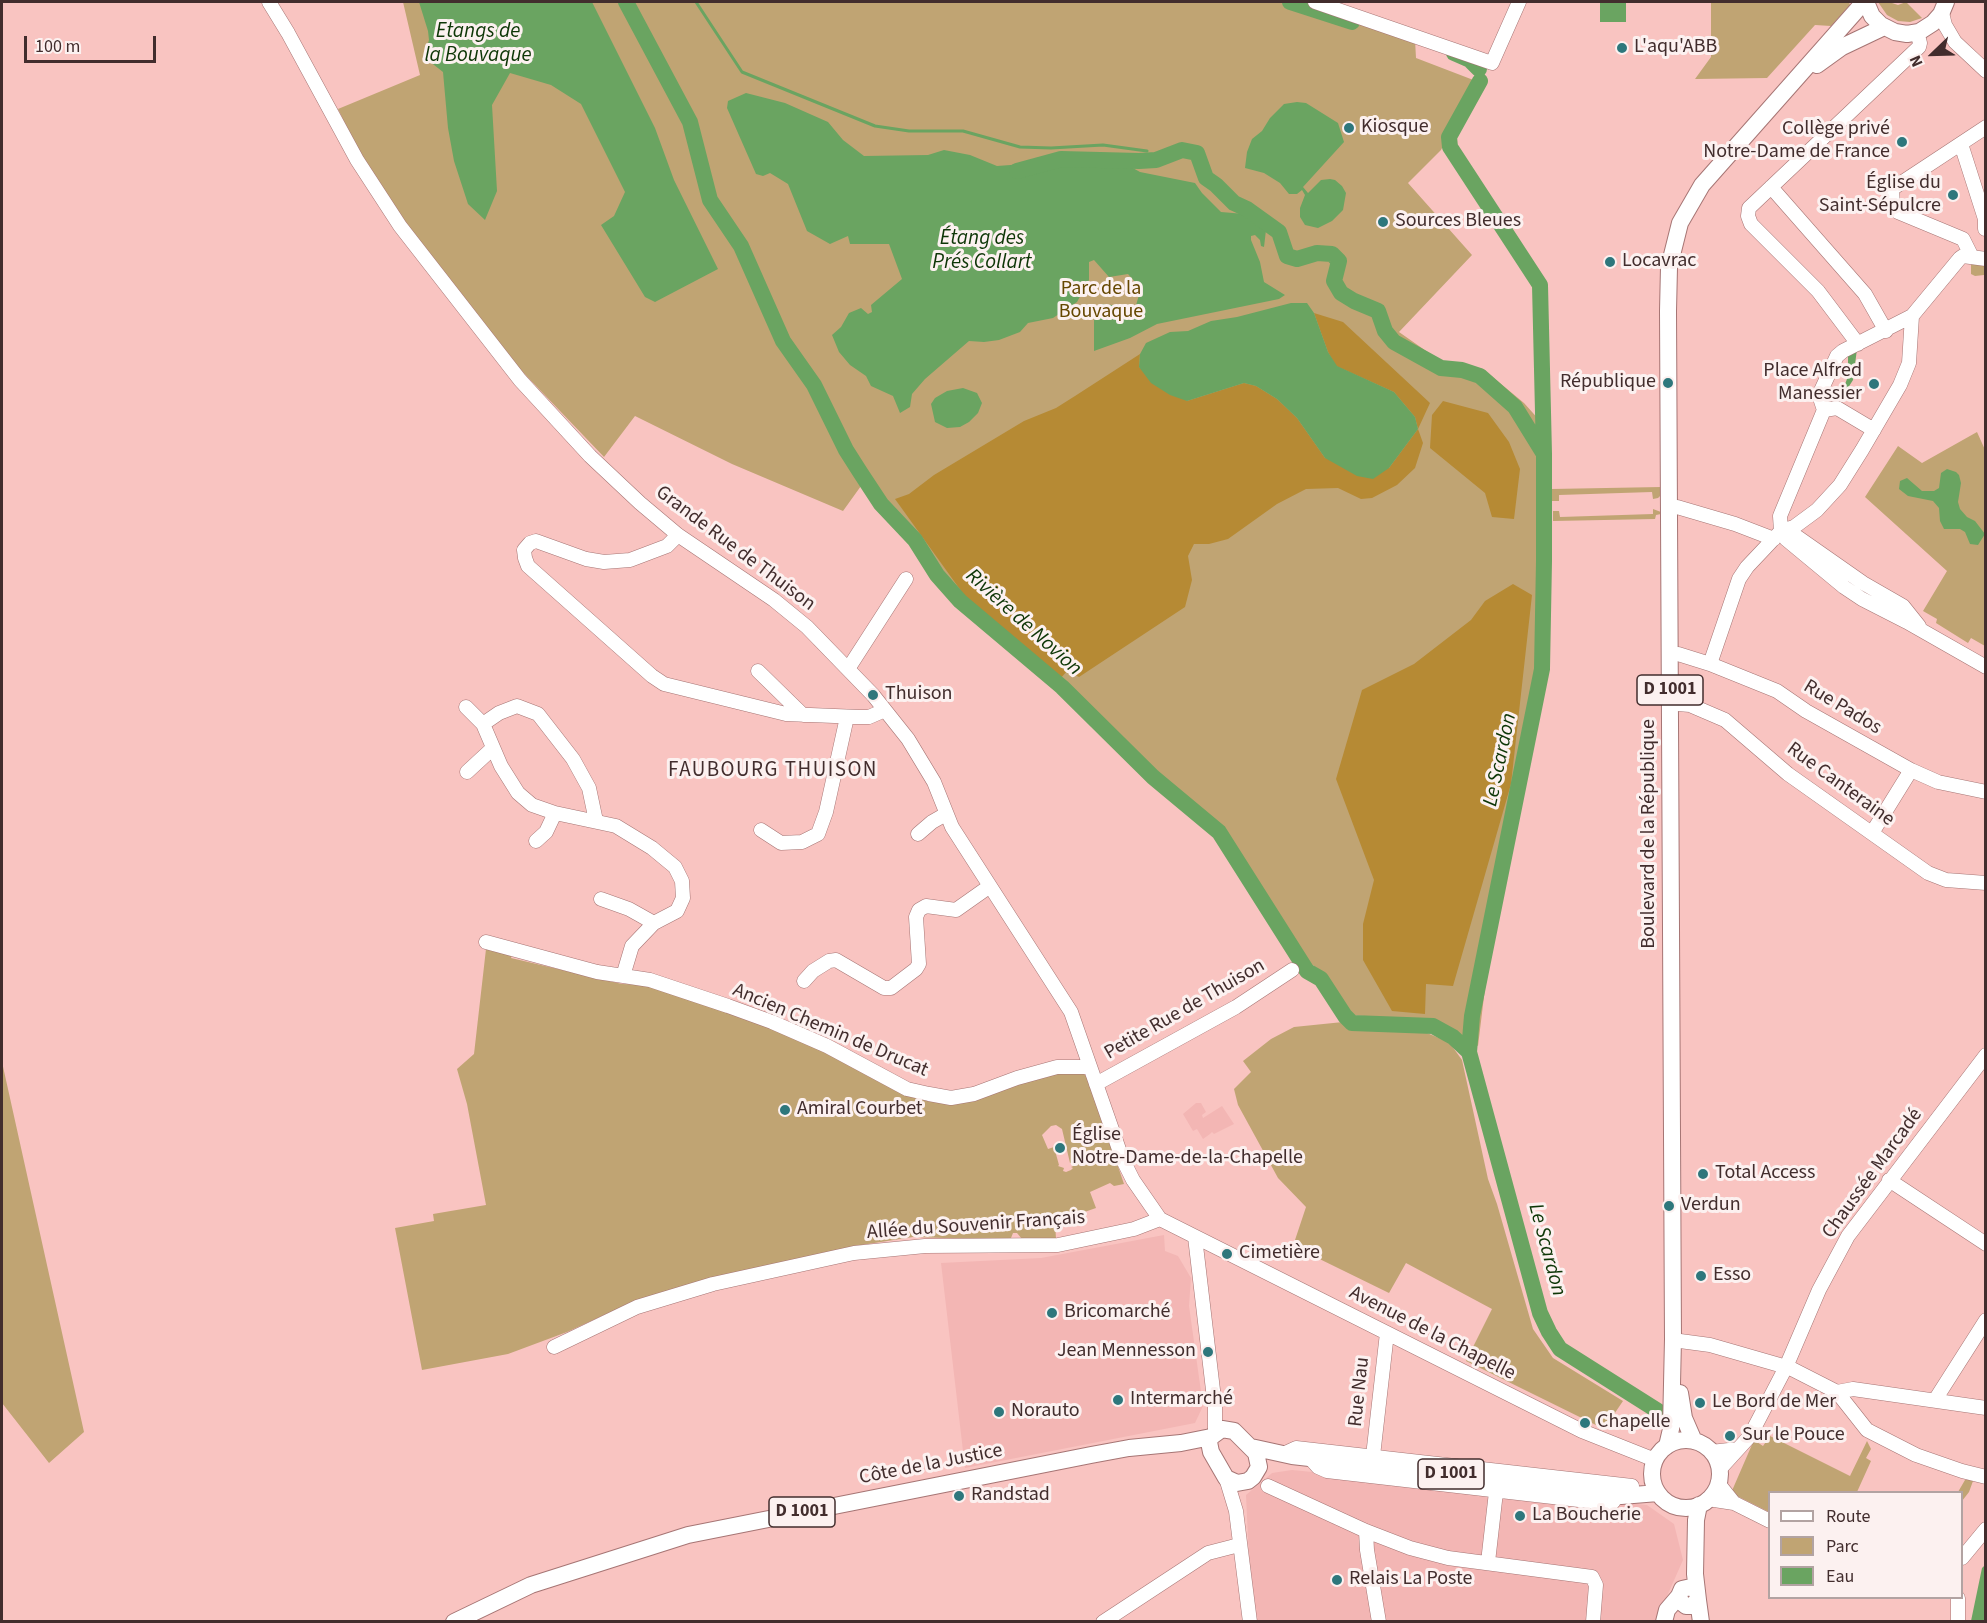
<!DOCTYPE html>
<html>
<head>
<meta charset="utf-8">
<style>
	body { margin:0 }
	#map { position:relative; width:1987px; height:1623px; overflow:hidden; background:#f9c4c1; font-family:"Source Sans 3",sans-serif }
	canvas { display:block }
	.frame { position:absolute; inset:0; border:3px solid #422d2d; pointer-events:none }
	.legend { position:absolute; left:1768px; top:1491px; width:195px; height:108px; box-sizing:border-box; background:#fcf1f0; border:2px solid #b2a3a2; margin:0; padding:8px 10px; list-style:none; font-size:18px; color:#422d2d }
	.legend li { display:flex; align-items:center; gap:12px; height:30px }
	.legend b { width:30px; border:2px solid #b2a3a2 }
	.north { position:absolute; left:1903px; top:24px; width:60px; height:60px; -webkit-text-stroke:4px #fcf1f0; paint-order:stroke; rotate:247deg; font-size:16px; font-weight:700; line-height:24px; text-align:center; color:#422d2d }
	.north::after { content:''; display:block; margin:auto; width:21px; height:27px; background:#422d2d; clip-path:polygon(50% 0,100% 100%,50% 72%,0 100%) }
	.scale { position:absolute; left:24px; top:36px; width:132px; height:27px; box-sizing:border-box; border:3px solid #422d2d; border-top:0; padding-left:8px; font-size:18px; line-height:21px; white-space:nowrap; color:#422d2d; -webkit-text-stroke:4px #fcf1f0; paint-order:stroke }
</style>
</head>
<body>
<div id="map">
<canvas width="1987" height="1623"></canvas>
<div class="frame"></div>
<ul class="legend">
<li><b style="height:8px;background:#fff"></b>Route</li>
<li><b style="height:16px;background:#c0a473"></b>Parc</li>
<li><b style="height:16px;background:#6aa461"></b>Eau</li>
</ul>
<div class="north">N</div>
<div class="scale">100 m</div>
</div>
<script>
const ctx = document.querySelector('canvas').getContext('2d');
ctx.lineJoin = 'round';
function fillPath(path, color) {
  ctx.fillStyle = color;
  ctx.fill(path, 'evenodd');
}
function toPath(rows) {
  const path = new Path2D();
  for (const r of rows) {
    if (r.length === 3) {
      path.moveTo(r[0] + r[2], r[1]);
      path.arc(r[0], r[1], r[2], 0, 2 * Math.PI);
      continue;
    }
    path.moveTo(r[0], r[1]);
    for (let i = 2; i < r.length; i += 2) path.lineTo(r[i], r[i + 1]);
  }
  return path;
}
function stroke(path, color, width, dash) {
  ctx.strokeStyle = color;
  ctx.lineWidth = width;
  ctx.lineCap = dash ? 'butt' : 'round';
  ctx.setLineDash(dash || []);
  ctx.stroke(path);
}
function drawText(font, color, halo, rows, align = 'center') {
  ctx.font = font + ' "Source Sans 3",sans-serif';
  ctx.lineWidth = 6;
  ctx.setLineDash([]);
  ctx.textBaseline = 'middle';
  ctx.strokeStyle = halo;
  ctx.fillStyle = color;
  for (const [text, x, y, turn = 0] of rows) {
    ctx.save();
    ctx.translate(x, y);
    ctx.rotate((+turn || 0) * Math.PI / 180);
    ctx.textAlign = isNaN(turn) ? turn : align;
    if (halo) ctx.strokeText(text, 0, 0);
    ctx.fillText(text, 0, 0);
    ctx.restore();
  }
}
fillPath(toPath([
	[1196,1103,1201,1103,1206,1112,1202,1115,1203,1118,1222,1106,1234,1124,1214,1134,1212,1132,1210,1134,1203,1139,1197,1129,1193,1131,1183,1114],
	[1164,1235,1165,1251,1178,1256,1191,1278,1189,1306,1203,1406,1195,1423,965,1468,941,1263,1041,1258],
	[1292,1470,1647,1505,1674,1524,1683,1560,1656,1621,1257,1621,1249,1560,1246,1495,1272,1473]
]), '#f3b6b4');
fillPath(toPath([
	[403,2,1303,2,1415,40,1416,58,1476,81,1441,150,1408,183,1472,255,1399,332,1439,360,1483,369,1524,403,1550,432,1548,523,1551,589,1547,674,1486,980,1478,1046,1434,1021,1350,1015,1325,976,1313,965,1302,970,1215,834,1151,779,1059,690,958,602,935,575,914,542,861,486,843,511,732,464,635,416,604,457,495,343,369,173,338,109,420,75],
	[1711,2,1849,2,1850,5,1831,26,1815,25,1767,78,1695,79,1711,57],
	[1878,2,1889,2,1898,5,1906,2,1922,18,1910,22,1898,21,1887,15],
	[1971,263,1985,265,1985,277,1984,275,1975,276,1971,274],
	[1977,432,1986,452,1985,646,1971,638,1968,643,1936,623,1937,619,1923,611,1947,571,1865,497,1898,446,1922,463],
	[1661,487,1661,495,1658,498,1653,499,1652,492,1559,495,1559,501,1551,501,1551,489],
	[1653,509,1661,512,1661,514,1656,515,1655,519,1553,521,1553,511,1559,511,1560,517,1653,514],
	[486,949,512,954,511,958,622,984,651,985,739,1013,934,1099,1053,1072,1081,1071,1088,1078,1124,1184,1114,1186,1110,1183,1090,1192,1096,1208,1070,1217,1069,1221,1055,1222,1056,1239,1022,1239,1017,1233,1013,1233,1011,1238,1005,1240,913,1237,855,1246,838,1253,703,1280,637,1300,567,1332,508,1354,422,1370,395,1228,434,1221,433,1214,486,1205,467,1104,457,1069,474,1054],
	[1056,1125,1062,1129,1070,1163,1079,1160,1080,1162,1078,1164,1071,1167,1073,1168,1071,1170,1066,1172,1063,1171,1064,1168,1058,1166,1059,1165,1054,1147,1048,1149,1042,1135,1051,1126],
	[1343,1022,1366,1031,1422,1031,1449,1042,1462,1060,1488,1179,1497,1204,1533,1329,1553,1358,1623,1401,1604,1429,1466,1361,1492,1309,1406,1263,1389,1293,1293,1246,1306,1207,1278,1178,1238,1105,1234,1089,1251,1072,1243,1061,1271,1039,1294,1027],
	[2,1062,84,1432,49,1463,2,1403],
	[1770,1436,1850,1476,1867,1441,1871,1449,1866,1458,1871,1461,1857,1492,1770,1492,1769,1512,1731,1493,1754,1440,1763,1446],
	[1968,1479,1973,1481,1969,1492,1962,1501,1962,1492,1958,1492,1965,1480]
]), '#c0a473');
fillPath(toPath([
	[1314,313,1343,322,1430,403,1418,429,1423,443,1415,468,1397,485,1372,498,1361,499,1338,488,1306,489,1277,504,1228,539,1209,544,1194,544,1188,556,1192,580,1185,607,1079,677,1067,671,1060,679,964,595,895,499,909,494,934,475,1024,421,1056,408,1075,396,1140,354,1139,367,1187,401,1244,383,1256,386,1277,399,1297,418,1325,458,1389,468,1418,429,1415,417,1394,392,1336,366,1328,352],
	[1443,401,1488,413,1509,442,1520,469,1514,519,1492,517,1485,493,1430,448,1432,415],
	[1513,584,1532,595,1511,784,1453,986,1426,984,1425,1014,1392,1011,1363,960,1363,924,1374,880,1336,779,1362,690,1414,664,1471,620,1485,601]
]), '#b68a34');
fillPath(toPath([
	[419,2,592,2,655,128,674,180,718,269,655,302,645,297,601,225,614,216,625,192,581,104,551,85,510,73,492,105,497,191,485,220,468,204,454,161,448,128,443,72,429,61,426,50,429,40,428,31],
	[1600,2,1626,2,1626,22,1600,22],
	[746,93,785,103,828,122,843,140,864,156,928,155,944,150,970,155,997,166,1024,164,1065,167,1131,167,1140,172,1195,183,1202,193,1221,212,1245,214,1266,230,1264,247,1261,246,1260,240,1255,235,1251,236,1251,240,1260,262,1264,282,1285,295,1279,299,1157,324,1130,338,1094,351,1094,307,1103,304,1120,306,1126,313,1134,312,1139,295,1136,283,1128,274,1109,277,1094,260,1089,262,1089,280,1077,302,1053,318,1028,323,1020,332,999,340,984,342,969,341,925,379,912,394,910,407,900,413,893,396,871,386,866,376,850,365,839,352,832,335,841,327,849,313,861,308,868,314,872,312,871,305,902,279,889,244,850,244,848,236,830,244,807,231,788,184,770,173,763,176,756,174,727,108,728,101],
	[1297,102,1306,103,1338,123,1344,142,1303,187,1308,193,1321,180,1330,179,1335,180,1342,186,1346,193,1343,210,1332,221,1318,228,1305,225,1300,217,1300,208,1305,195,1302,190,1297,194,1289,194,1280,183,1264,173,1245,168,1247,152,1252,139,1262,131,1270,118,1284,104],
	[1291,303,1307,303,1314,313,1328,352,1337,366,1394,392,1415,417,1418,429,1389,468,1373,479,1357,476,1325,458,1297,418,1277,399,1256,386,1244,383,1187,401,1170,395,1151,383,1139,367,1140,354,1146,343,1170,332,1188,331,1211,321,1237,317],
	[1857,349,1853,380,1837,405,1833,403,1842,393,1848,376,1848,353],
	[963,388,977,393,982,403,978,413,969,422,960,427,947,428,935,422,931,404,935,398,947,391],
	[1947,469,1956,472,1959,475,1961,483,1958,502,1960,509,1967,517,1975,521,1985,534,1978,545,1970,544,1965,532,1960,529,1944,529,1940,521,1939,508,1933,501,1908,496,1899,489,1900,481,1907,478,1922,491,1934,491,1939,488,1941,473],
	[1985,1565,1985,1621,1971,1621,1982,1568]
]), '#6aa461');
stroke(toPath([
	[696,2,742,72,875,126,909,131,963,131,1020,147,1051,148,1103,145,1147,151],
	[1154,157,1156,160]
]), '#6aa461', 3);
stroke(toPath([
	[626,2,690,122,710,200,741,246,783,341,814,385,846,450,860,472,881,504,915,540,937,575,960,601,1062,687,1153,777,1219,832,1307,971,1321,979,1345,1016,1352,1023,1433,1026,1453,1037,1469,1052],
	[1290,2,1352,22],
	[1454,53,1470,60,1479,69],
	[1480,81,1449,137,1450,147,1540,285,1544,454,1544,561,1542,669,1472,1016,1469,1052,1540,1313,1549,1332,1560,1349,1658,1411],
	[1017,171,1061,159,1139,161,1156,160,1182,150,1197,153,1206,178,1216,185,1234,203,1247,209,1279,232,1287,256,1297,259,1317,253,1332,254,1339,261,1334,281,1341,293,1354,301,1378,311,1385,331,1394,342,1441,368,1462,370,1480,376,1515,407,1544,454]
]), '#6aa461', 16);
const minor = toPath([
	[269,2,288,33,357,160,400,226,520,380,590,456,640,503,678,535,774,600,807,627,873,695,908,739,934,782,952,827,1071,1012,1122,1158,1133,1180,1160,1219,1582,1431,1655,1460],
	[1315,2,1492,63,1519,2],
	[1942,13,1945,25,1955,42,1986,71],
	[1961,144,1985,219,1985,229],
	[1771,187,1865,294,1886,331],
	[1972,257,1963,239,1898,212,1893,206,1892,189,1986,127],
	[1858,344,1818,291,1751,224,1748,216,1749,208,1919,47,1920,43,1917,32],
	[1824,410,1819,395,1837,356,1843,351,1912,316,1960,258,1963,256,1986,259],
	[1824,410,1837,408,1874,430],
	[1677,507,1735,524,1774,539],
	[1781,531,1794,527,1817,510,1840,485,1862,450,1900,385,1909,363,1912,316],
	[1781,531,1786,539,1844,587,1862,599,1907,622,1986,667],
	[1781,531,1780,516,1824,410],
	[1783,532,1793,534,1863,583,1903,606,1919,626],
	[678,535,667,546,630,560,604,562,586,559,536,541,530,543,524,550,525,558,528,566,652,676,664,684,786,714,859,717,869,717,885,710],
	[1678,654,1710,664,1777,691,1806,711,1911,770,1938,782,1986,792],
	[1710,664,1739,579,1747,567,1781,531],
	[848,669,906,579],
	[758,671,803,715],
	[1678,704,1690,705,1725,720,1788,774,1928,873,1946,880,1986,883],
	[466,707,483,724,501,766,518,793,532,805,555,813,616,826,652,848,675,867,682,881,683,898,677,911,654,923,632,946,623,976],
	[483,724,499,713,517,706,538,714,573,759,589,788,596,821],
	[467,772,493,748],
	[761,830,781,843,802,842,818,834,826,812,847,717],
	[1872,833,1911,770],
	[918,834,932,822,946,814],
	[536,841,546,832,555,813],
	[601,899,629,909,654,923],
	[486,942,597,972,650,980,728,1006,772,1022,827,1046,907,1089,929,1094,951,1098,974,1094,1017,1078,1057,1067,1090,1067],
	[804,981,813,971,829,961,836,960,884,988,891,988,916,969,919,964,916,917,919,910,926,906,956,910,990,886],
	[1096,1084,1236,1007,1292,970],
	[1889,1180,1986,1244],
	[1195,1237,1215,1407,1215,1433],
	[1680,1341,1710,1345,1790,1368,1837,1392,1867,1430,1916,1455,1962,1471,1986,1477],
	[554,1347,637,1307,713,1284,854,1253,925,1246,1058,1245,1134,1229,1160,1219],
	[1837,1392,1853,1389,1986,1408],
	[1935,1400,1986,1320],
	[1711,1452,1738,1449],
	[1283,1454,1296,1448,1632,1486],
	[1373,1456,1387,1333],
	[1310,1458,1318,1467,1327,1471,1605,1503,1613,1502,1615,1499,1621,1496],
	[1719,1470,1750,1436,1786,1367,1819,1290,1848,1236,1986,1055],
	[1226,1478,1236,1511,1250,1622],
	[1718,1483,1734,1503],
	[1268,1486,1366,1531,1410,1548,1448,1558,1592,1577,1596,1585,1593,1622],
	[1708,1499,1734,1503,1770,1521],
	[1366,1531,1367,1550,1379,1622],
	[1962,1558,1986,1529],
	[1488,1562,1496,1492],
	[1103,1622,1208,1553,1239,1545],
	[1958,1622,1958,1598]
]);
const major = toPath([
	[1866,2,1872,16,1881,25,1895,32,1907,34,1919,32,1933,23,1941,14,1946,2],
	[1817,65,1842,47,1884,27],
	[1680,1393,1684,1418,1694,1441],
	[1222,1429,1234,1431,1256,1453,1259,1467,1253,1477,1248,1481,1237,1483,1226,1478,1211,1452,1209,1442,1211,1437,1222,1429],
	[1686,1474,34],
	[1667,1446,1671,1429,1673,1339,1668,311,1669,267,1680,223,1702,185,1864,2],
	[1251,1447,1292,1456,1610,1492,1621,1496,1658,1493],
	[1697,1591,1691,1587,1682,1589,1679,1596,1681,1602,1686,1606,1691,1606,1698,1600,1695,1574,1696,1520,1699,1505],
	[1698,1600,1701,1622],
	[454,1622,531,1585,688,1535,1091,1455,1129,1448,1181,1443,1211,1437],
	[1664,1622,1667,1610,1679,1596]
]);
stroke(minor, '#a67574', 15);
stroke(major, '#a67574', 18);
stroke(minor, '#fff', 14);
stroke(major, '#fff', 16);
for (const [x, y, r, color] of [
	[1622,48,6,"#2e777c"],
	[1349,128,6,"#2e777c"],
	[1902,142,6,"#2e777c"],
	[1953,195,6,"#2e777c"],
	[1383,222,6,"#2e777c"],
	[1610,262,6,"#2e777c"],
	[1668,383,6,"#2e777c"],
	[1874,384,6,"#2e777c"],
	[873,695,6,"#2e777c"],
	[785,1110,6,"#2e777c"],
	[1060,1148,6,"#2e777c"],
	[1703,1174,6,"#2e777c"],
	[1669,1206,6,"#2e777c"],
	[1227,1254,6,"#2e777c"],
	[1701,1276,6,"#2e777c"],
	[1052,1313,6,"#2e777c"],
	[1208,1352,6,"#2e777c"],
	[1118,1400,6,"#2e777c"],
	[1700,1403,6,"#2e777c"],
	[999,1412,6,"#2e777c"],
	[1585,1423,6,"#2e777c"],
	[1730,1436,6,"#2e777c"],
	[959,1496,6,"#2e777c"],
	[1520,1516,6,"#2e777c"],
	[1337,1580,6,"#2e777c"]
]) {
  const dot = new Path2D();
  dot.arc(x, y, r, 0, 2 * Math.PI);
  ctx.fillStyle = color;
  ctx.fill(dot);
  stroke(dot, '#fcf1f0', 2);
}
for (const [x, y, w] of [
	[1670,690,66],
	[1451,1474,66],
	[802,1512,66]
]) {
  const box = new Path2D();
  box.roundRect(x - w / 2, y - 15, w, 30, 4.5);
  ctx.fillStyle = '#fcf1f0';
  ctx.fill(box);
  stroke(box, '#422d2d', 1.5);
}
drawText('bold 18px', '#422d2d', null, [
	["D 1001",1670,690],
	["D 1001",1451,1474],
	["D 1001",802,1512]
]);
drawText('20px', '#422d2d', '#fcf1f0', [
	["L'aqu'ABB",1634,48],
	["Kiosque",1361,128],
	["Collège privé",1890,130,"right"],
	["Notre-Dame de France",1890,153,"right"],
	["Église du",1941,184,"right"],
	["Saint-Sépulcre",1941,207,"right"],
	["Sources Bleues",1395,222],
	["Locavrac",1622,262],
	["Place Alfred",1862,372,"right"],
	["Manessier",1862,395,"right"],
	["République",1656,383,"right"],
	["Thuison",885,695],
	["Amiral Courbet",797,1110],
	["Église",1072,1136],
	["Notre-Dame-de-la-Chapelle",1072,1159],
	["Total Access",1715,1174],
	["Verdun",1681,1206],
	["Cimetière",1239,1254],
	["Esso",1713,1276],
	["Bricomarché",1064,1313],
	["Jean Mennesson",1196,1352,"right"],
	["Intermarché",1130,1400],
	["Le Bord de Mer",1712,1403],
	["Norauto",1011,1412],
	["Chapelle",1597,1423],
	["Sur le Pouce",1742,1436],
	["Randstad",971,1496],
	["La Boucherie",1532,1516],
	["Relais La Poste",1349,1580]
], 'left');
drawText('20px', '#654700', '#fcf1f0', [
	["Parc de la",1101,290],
	["Bouvaque",1101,313]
]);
drawText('20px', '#422d2d', '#fcf1f0', [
	["Grande Rue de Thuison",735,549,37],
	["Rue Pados",1842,708,31],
	["Rue Canteraine",1840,785,36],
	["Boulevard de la République",1650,834,-90],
	["Petite Rue de Thuison",1185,1010,-30],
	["Ancien Chemin de Drucat",830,1031,23],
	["Chaussée Marcadé",1873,1174,-54],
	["Allée du Souvenir Français",976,1226,-4],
	["Avenue de la Chapelle",1432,1334,27],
	["Rue Nau",1360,1392,-84],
	["Côte de la Justice",931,1465,-11]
]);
drawText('italic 21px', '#0d3606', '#fcf1f0', [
	["Etangs de",478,32],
	["la Bouvaque",478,56],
	["Étang des",982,239],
	["Prés Collart",982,263],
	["Rivière de Novion",1023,623,42],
	["Le Scardon",1501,760,-78],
	["Le Scardon",1546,1250,75]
]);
ctx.letterSpacing = '1.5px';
drawText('21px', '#422d2d', '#fcf1f0', [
	["FAUBOURG THUISON",773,771]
]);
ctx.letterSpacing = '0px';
</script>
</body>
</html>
